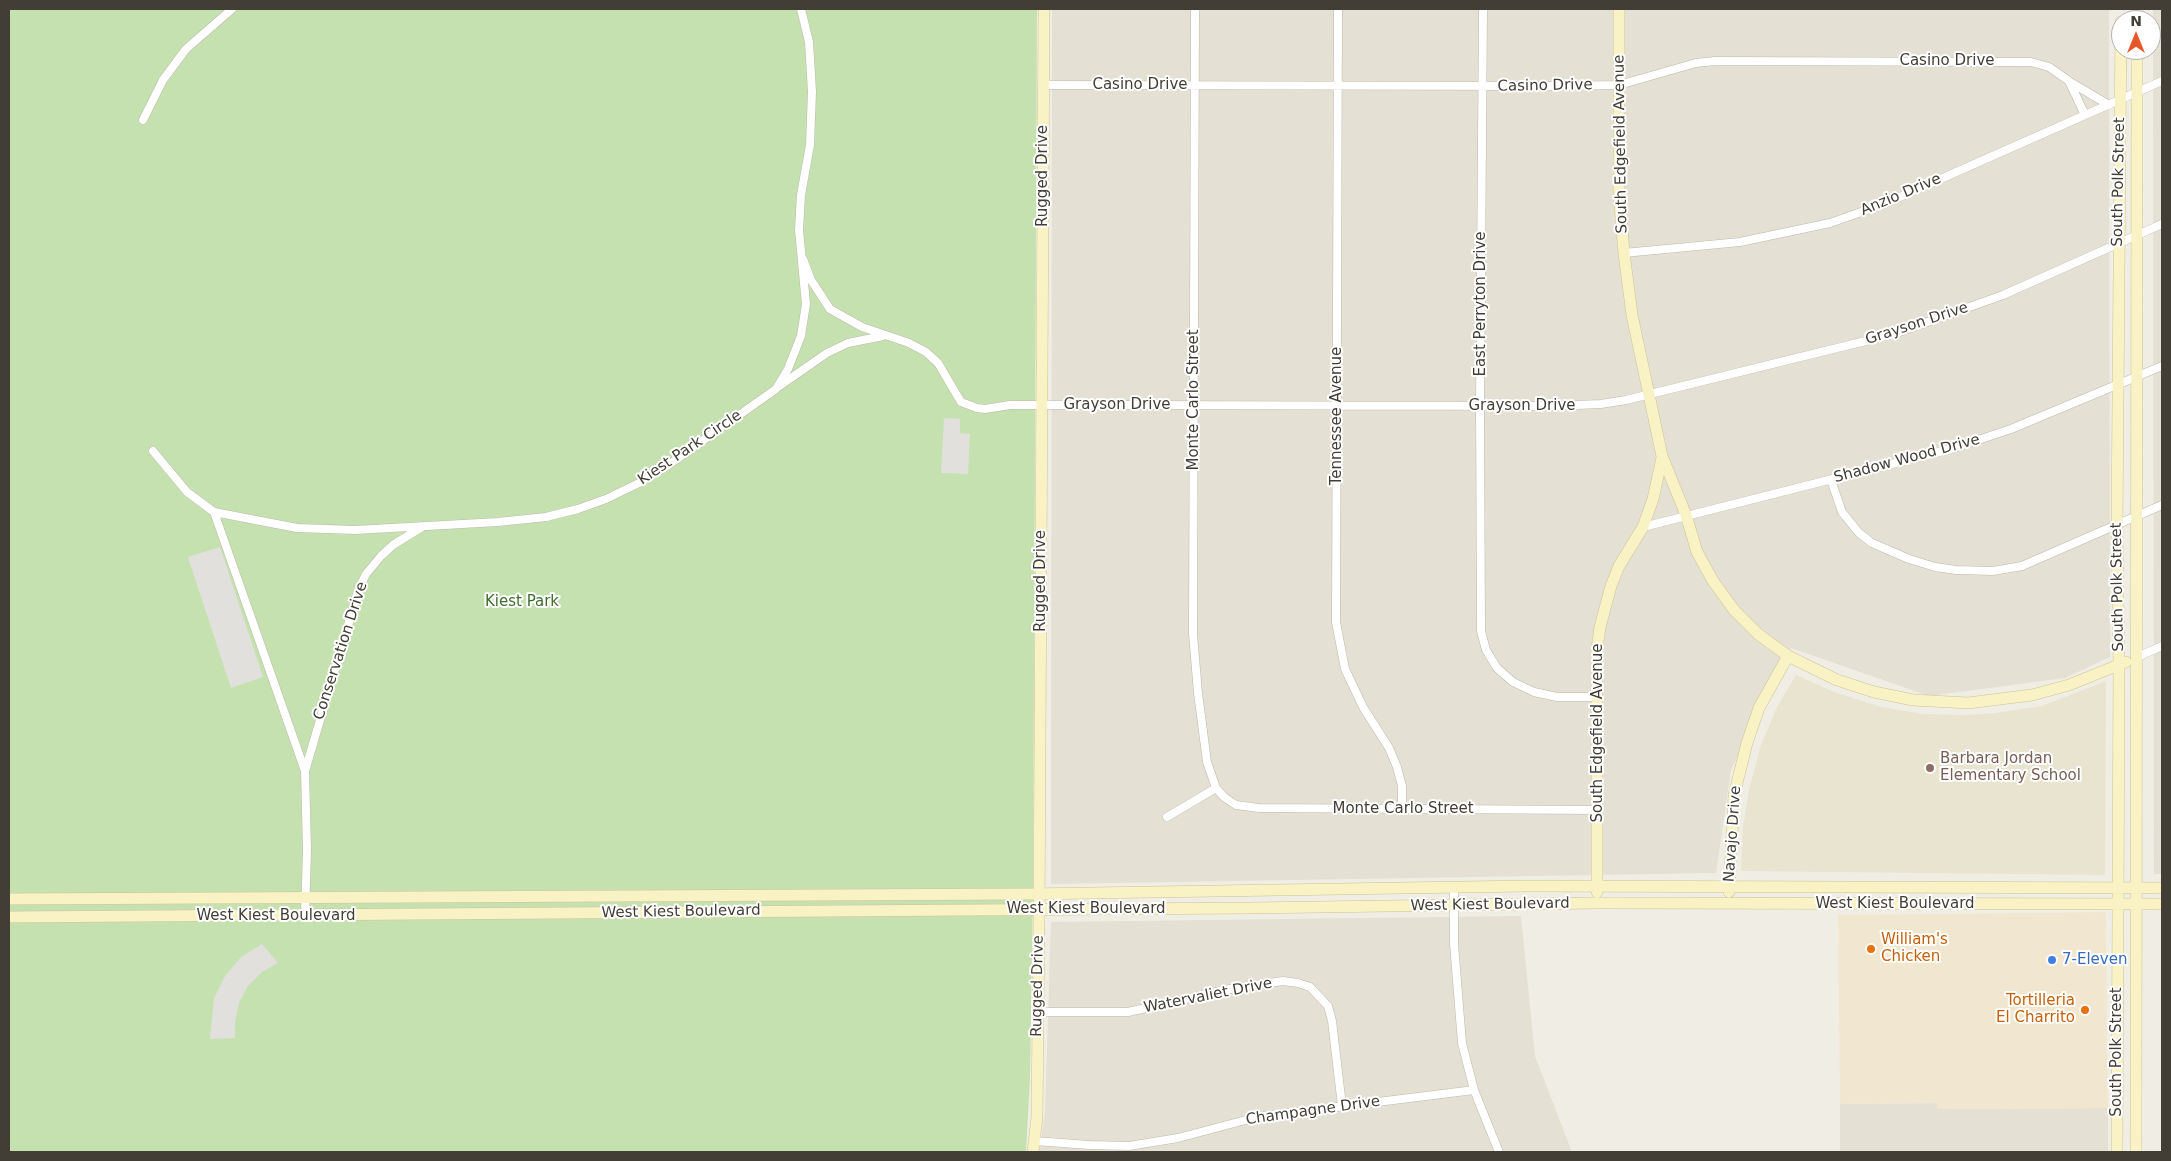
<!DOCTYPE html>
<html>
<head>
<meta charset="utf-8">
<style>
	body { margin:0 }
	#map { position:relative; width:2171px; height:1161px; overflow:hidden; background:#f0eee4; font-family:"DejaVu Sans",sans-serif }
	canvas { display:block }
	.frame { position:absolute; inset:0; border:10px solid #423e35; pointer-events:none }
	.north { position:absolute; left:2111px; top:10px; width:50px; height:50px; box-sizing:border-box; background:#fff; border:1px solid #b3b2ae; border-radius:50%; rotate:0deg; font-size:14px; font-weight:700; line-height:20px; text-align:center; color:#423e35 }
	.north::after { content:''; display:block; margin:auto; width:18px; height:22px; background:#e55827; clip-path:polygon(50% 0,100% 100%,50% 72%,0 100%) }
</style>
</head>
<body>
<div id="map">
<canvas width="2171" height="1161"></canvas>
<div class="frame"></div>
<div class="north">N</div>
</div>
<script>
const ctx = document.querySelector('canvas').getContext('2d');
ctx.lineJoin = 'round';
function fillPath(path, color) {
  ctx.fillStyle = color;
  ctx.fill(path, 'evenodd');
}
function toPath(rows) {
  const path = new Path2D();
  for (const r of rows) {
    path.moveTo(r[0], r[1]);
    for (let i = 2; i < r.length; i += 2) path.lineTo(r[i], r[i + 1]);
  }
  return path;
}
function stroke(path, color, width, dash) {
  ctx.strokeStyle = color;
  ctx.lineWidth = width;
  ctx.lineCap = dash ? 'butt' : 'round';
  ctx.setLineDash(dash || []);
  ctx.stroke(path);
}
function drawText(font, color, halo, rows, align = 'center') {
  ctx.font = font + ' "DejaVu Sans",sans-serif';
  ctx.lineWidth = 4;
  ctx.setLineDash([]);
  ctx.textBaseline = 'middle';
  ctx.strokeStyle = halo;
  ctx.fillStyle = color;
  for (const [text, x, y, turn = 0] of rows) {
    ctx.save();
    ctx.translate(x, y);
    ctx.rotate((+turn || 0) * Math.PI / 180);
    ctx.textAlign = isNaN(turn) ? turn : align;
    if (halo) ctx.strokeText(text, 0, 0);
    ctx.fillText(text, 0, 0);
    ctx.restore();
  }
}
fillPath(toPath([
	[1052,9,2109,9,2110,657,2065,678,1929,696,1791,648,1731,770,1716,873,1051,884],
	[2153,9,2162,9,2162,874,2154,874],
	[1521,916,1535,1056,1572,1152,1039,1152,1045,1113,1051,922],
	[1937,1103,1937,1109,2108,1108,2108,1152,1840,1152,1840,1104]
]), '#e4e0d3');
fillPath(toPath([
	[2106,912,2108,1108,1937,1109,1937,1103,1840,1104,1838,915]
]), '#f1e7d0');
fillPath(toPath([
	[1796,675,1834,692,1881,707,1923,714,1963,715,1996,713,2042,706,2106,681,2105,875,1741,871,1743,827,1749,790,1761,745,1777,707]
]), '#e8e4cf');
fillPath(toPath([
	[9,9,1037,9,1033,888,1030,1078,1026,1152,9,1152]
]), '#c6e1b0');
fillPath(toPath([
	[944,418,960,419,960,433,970,434,968,474,941,473],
	[220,547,263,677,231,688,188,557],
	[262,944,278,963,262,972,248,986,239,1003,235,1022,235,1038,210,1039,214,998,225,976,241,957]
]), '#e1e0dc');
const street = toPath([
	[1195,9,1193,634,1198,693,1207,762,1216,788,1224,797,1236,805,1259,808,1597,810],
	[1338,9,1336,622,1345,669,1363,707,1389,748,1397,767,1402,786,1402,809],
	[1483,9,1480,406,1481,631,1486,650,1497,668,1513,682,1534,692,1557,697,1597,697],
	[2070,82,2109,105],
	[1043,85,1552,86,1619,85,1696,63,1715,61,2031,62,2049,67,2069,81,2085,115],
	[143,120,163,80,186,49,232,9],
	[1624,253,1740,242,1830,223,1884,204,2162,81],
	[803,259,811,280,830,309,862,327,909,343,926,352,938,363,961,402,977,408,985,409,1010,405,1121,405,1552,406,1601,404,1626,400,1894,334,2003,295,2162,224],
	[778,387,827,353,848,343,883,336],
	[153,451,187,492,214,512,297,528,355,530,498,522,546,517,578,509,606,499,639,483,667,466,776,389,788,369,801,336,806,304,799,230,801,195,810,145,812,92,809,42,801,9],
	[1831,480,1842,512,1859,533,1872,543,1909,559,1935,567,1956,570,1993,571,2022,566,2162,505],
	[214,512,305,771,307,850,305,915],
	[1643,527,1951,449,2011,429,2162,366],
	[2137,657,2162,646],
	[305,771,359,588,366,574,381,556,393,545,422,527],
	[1167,817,1216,788],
	[1454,888,1454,944,1462,1043,1474,1090,1499,1152],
	[1038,1012,1128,1012,1234,988,1283,981,1298,983,1310,987,1328,1006,1332,1021,1342,1106],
	[1035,1141,1089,1145,1129,1146,1178,1138,1257,1117,1474,1090]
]);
const secondary = toPath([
	[1619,9,1619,193,1624,253,1632,315,1662,456,1686,515,1697,552,1713,581,1734,610,1758,634,1788,656,1837,680,1874,692,1913,700,1968,703,2032,695,2069,685,2126,662],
	[2137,20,2137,9],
	[1597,892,1597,649,1600,627,1611,586,1619,566,1643,527,1653,499,1662,458],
	[1729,892,1734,795,1747,743,1759,708,1788,656],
	[9,899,1029,894,1526,886,2162,888],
	[9,917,1249,908,1597,903,2162,904],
	[1033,1152,1037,1117,1039,922,1044,9],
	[2117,1152,2119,664,2117,526,2121,22],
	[2136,1152,2137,50]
]);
stroke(street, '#bdb9ab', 9);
stroke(secondary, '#ccc397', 12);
stroke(street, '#fff', 8);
stroke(secondary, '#f9f2c5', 11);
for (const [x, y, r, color] of [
	[1930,768,5,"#8d6e63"],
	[1871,949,5,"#e8710a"],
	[2052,960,5,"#3f7fe0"],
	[2085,1010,5,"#e8710a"]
]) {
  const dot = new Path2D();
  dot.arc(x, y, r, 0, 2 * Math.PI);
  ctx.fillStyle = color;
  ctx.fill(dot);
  stroke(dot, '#fff', 2);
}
drawText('15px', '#423e35', '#fff', [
	["Casino Drive",1947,61],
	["Casino Drive",1140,85],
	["Casino Drive",1545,86,-1],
	["South Edgefield Avenue",1621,144,-91],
	["Rugged Drive",1043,176,-90],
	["South Polk Street",2119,182,-89],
	["Anzio Drive",1901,195,-23],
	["East Perryton Drive",1481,304,-90],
	["Grayson Drive",1917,324,-18],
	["Monte Carlo Street",1194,400,-90],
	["Grayson Drive",1117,405],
	["Grayson Drive",1522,406],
	["Tennessee Avenue",1337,416,-90],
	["Kiest Park Circle",690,448,-34],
	["Shadow Wood Drive",1907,459,-15],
	["Rugged Drive",1041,581,-90],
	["South Polk Street",2118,587,-91],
	["Conservation Drive",341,651,-72],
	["South Edgefield Avenue",1598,733,-90],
	["Monte Carlo Street",1403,809],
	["Navajo Drive",1733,834,-86],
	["West Kiest Boulevard",1895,904],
	["West Kiest Boulevard",1490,905,-1],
	["West Kiest Boulevard",1086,909],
	["West Kiest Boulevard",681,912,-1],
	["West Kiest Boulevard",276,916],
	["Rugged Drive",1038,986,-89],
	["Watervaliet Drive",1208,996,-11],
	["South Polk Street",2117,1052,-90],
	["Champagne Drive",1313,1111,-8]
]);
drawText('15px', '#3f6d2e', '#fff', [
	["Kiest Park",522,602]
]);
drawText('15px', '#785e54', '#fff', [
	["Barbara Jordan",1940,759],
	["Elementary School",1940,776]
], 'left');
drawText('15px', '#c56008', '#fff', [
	["William's",1881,940],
	["Chicken",1881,957],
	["Tortilleria",2075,1001,"right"],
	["El Charrito",2075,1018,"right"]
], 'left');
drawText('15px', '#366cbe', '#fff', [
	["7-Eleven",2062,960]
], 'left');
</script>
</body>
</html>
